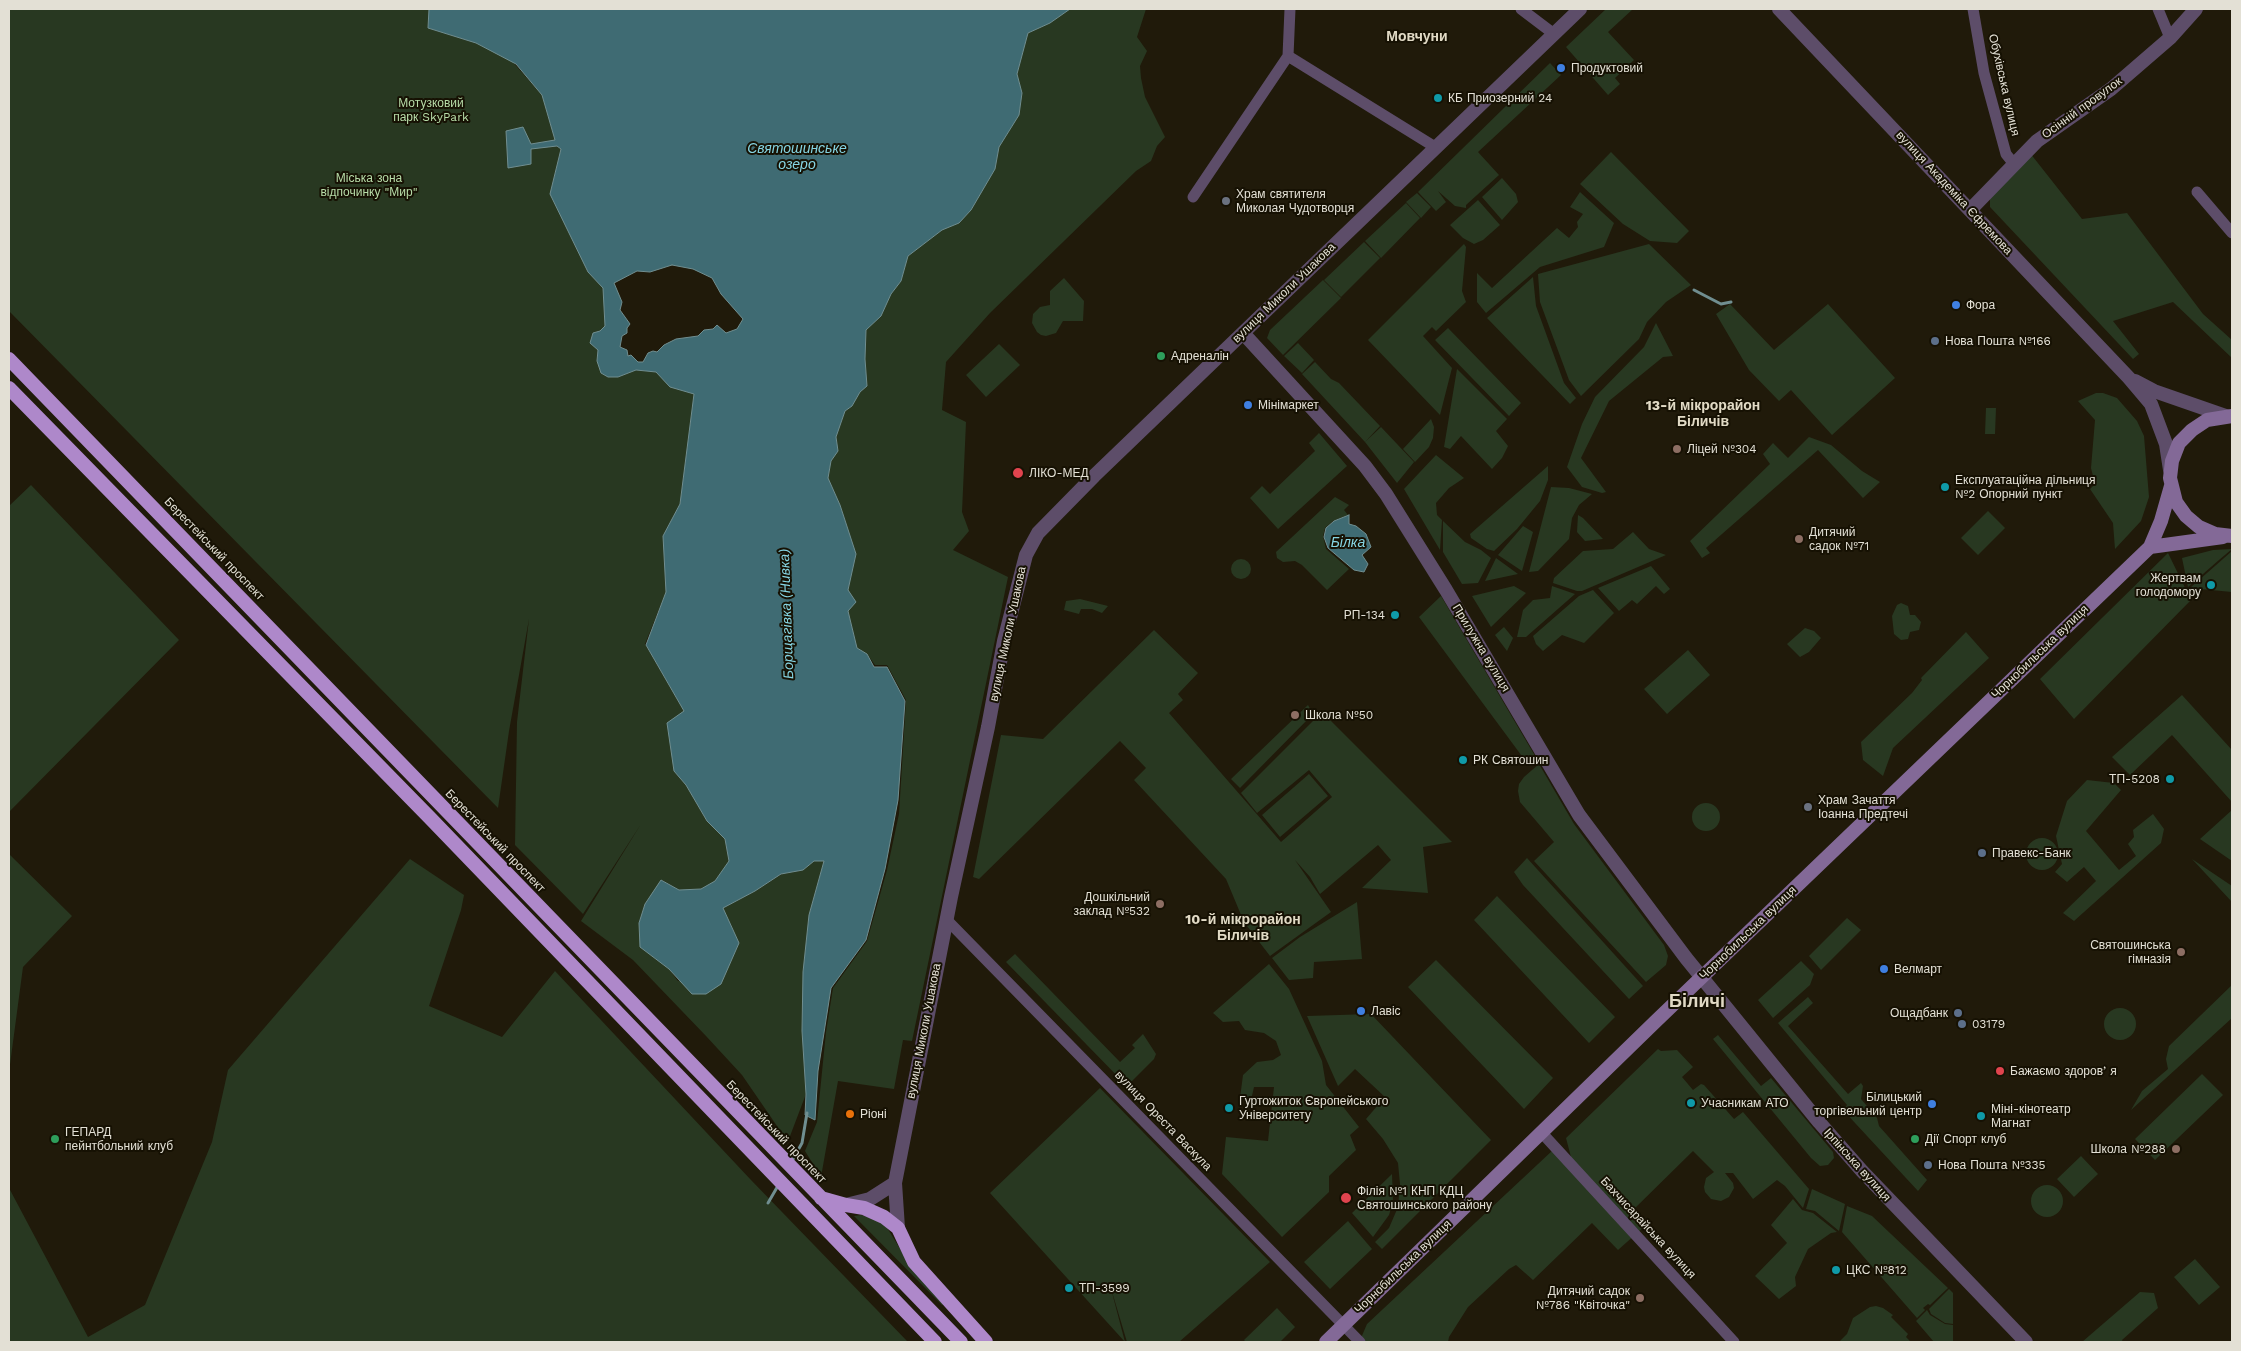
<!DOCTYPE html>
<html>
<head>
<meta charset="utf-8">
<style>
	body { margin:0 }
	#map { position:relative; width:2241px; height:1351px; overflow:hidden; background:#201a0a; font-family:"Work Sans",sans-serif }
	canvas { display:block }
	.frame { position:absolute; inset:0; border:10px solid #e3e0d5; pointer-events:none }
</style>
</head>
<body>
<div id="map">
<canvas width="2241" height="1351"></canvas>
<div class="frame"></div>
</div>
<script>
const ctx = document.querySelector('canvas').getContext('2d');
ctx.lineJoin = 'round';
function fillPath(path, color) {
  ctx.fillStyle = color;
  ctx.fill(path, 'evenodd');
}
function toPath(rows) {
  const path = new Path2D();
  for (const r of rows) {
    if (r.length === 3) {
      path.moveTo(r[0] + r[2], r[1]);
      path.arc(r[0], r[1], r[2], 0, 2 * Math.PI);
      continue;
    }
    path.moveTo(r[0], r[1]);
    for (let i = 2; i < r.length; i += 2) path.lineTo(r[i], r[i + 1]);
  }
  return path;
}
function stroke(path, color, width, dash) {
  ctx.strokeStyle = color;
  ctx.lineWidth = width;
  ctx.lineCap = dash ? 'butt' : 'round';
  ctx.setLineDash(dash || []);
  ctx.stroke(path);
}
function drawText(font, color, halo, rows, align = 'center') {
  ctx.font = font + ' "Work Sans",sans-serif';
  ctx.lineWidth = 4;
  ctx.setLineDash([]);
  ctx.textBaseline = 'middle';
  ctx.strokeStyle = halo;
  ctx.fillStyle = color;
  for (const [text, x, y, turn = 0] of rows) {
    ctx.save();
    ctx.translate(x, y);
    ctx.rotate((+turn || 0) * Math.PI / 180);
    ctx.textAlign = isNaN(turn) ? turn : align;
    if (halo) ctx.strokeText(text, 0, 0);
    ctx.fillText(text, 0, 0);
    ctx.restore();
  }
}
fillPath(toPath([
	[9,9,429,9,428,28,476,43,511,60,542,95,555,140,531,144,557,146,561,149,551,190,588,272,604,288,605,326,600,331,597,361,618,377,636,370,656,372,671,387,694,394,680,504,663,536,666,592,645,644,684,711,674,771,686,785,707,821,725,839,729,861,715,881,701,889,679,890,662,880,645,904,639,922,640,947,669,969,678,981,730,963,739,943,723,908,755,891,782,874,803,870,814,861,824,861,809,915,803,972,802,1031,806,1094,787,1144,777,1126,742,1075,706,1036,633,960,581,921,641,824,583,914,515,845,517,722,529,619,509,731,498,808,9,311],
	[1070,9,1146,9,1137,37,1147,51,1140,66,1141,78,1145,97,1165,137,1157,146,1151,161,1136,171,990,313,946,362,942,410,966,422,962,512,969,531,953,550,1008,577,912,1041,903,1040,894,1089,838,1081,821,1177,805,1151,817,1122,826,1032,833,988,867,941,887,870,899,814,906,700,887,665,875,665,867,654,857,648,848,611,850,606,848,590,856,554,840,505,828,478,831,461,837,451,836,437,845,411,852,406,860,392,867,386,865,359,866,330,881,316,891,294,901,281,908,256,942,230,959,223,971,210,995,169,999,147,1019,115,1022,93,1017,74,1028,33,1050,23],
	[1606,9,1633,9,1608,32,1634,60,1615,78,1620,84,1608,95,1566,47],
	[1550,63,1561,75,1478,152,1499,175,1466,205,1466,208,1455,206,1438,191,1446,202,1436,211,1418,192],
	[1611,152,1689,231,1677,243,1650,241,1623,224,1580,184],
	[2030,153,2082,219,2127,213,2203,314,2232,340,2232,358,2173,302,2113,321,2139,354,2133,359,1990,207,1990,196],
	[1502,178,1516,194,1518,202,1502,220,1482,197],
	[1580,192,1614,223,1604,247,1540,267,1486,313,1477,302,1477,273,1492,288,1557,228,1569,238,1578,227,1577,222,1583,214,1570,207],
	[1417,193,1431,207,1421,218,1406,202],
	[1478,200,1500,225,1483,240,1474,244,1463,238,1450,225],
	[1406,203,1420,218,1381,258,1365,241],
	[1364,242,1380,258,1341,297,1324,280],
	[1464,244,1466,247,1462,291,1466,302,1436,331,1432,327,1423,336,1452,368,1440,415,1368,340],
	[1649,244,1691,285,1666,302,1647,322,1639,339,1581,396,1569,380,1540,302,1538,274],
	[1533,277,1536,306,1564,383,1576,398,1570,404,1487,318],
	[1064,278,1084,301,1083,321,1063,321,1056,333,1046,336,1041,335,1037,332,1032,323,1033,314,1040,307,1050,305,1050,291],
	[1323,280,1341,298,1283,355,1267,338,1270,330],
	[1730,304,1774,350,1828,304,1895,378,1832,435,1791,390,1779,401,1749,370,1716,314],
	[1656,323,1673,356,1663,357,1609,401,1581,458,1606,492,1602,493,1582,487,1567,467,1582,424,1595,397,1644,347],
	[1448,328,1521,403,1509,416,1435,340],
	[1298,343,1314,360,1302,373,1284,356],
	[999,344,1020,365,986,397,966,375],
	[1315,362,1331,379,1339,383,1380,426,1365,442,1381,427,1414,462,1397,483,1365,442,1302,374],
	[1457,369,1507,419,1496,431,1508,446,1502,458,1492,469,1461,436,1450,449,1444,447],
	[2096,393,2103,393,2117,398,2137,421,2144,436,2149,497,2141,521,2115,549,2113,523,2090,489,2095,484,2091,468,2095,420,2078,401],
	[1986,408,1996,408,1995,434,1985,434],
	[1431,419,1434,427,1433,438,1429,447,1415,462,1403,449],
	[1319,433,1347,466,1278,529,1250,498,1262,486,1270,494,1315,451,1309,443],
	[1809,437,1831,445,1862,471,1880,482,1863,498,1818,450,1706,548,1710,553,1702,558,1690,541,1770,464,1763,454,1773,443,1788,458],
	[1436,455,1464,478,1449,488,1436,503,1437,515,1442,520,1440,550,1404,489],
	[1548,466,1548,480,1540,501,1517,529,1494,551,1487,549,1471,538,1470,534],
	[31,485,179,640,9,812,9,506],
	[1551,487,1569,488,1592,494,1579,505,1572,518,1569,539,1538,571,1529,572],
	[1335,497,1349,505,1344,510,1348,515,1333,521,1325,528,1323,536,1326,549,1349,569,1327,590,1302,565,1295,561,1283,562,1277,558,1276,552],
	[1988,511,2005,528,1978,555,1961,538],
	[1578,515,1583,518,1603,539,1585,541,1577,532],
	[1443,521,1465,542,1481,550,1491,558,1478,583,1462,584,1443,552],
	[1523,526,1533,532,1522,571,1498,555],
	[1633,532,1649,549,1666,555,1582,591,1577,591,1553,583,1554,578,1583,551,1613,549],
	[2232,549,2219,560,2188,587,2182,558,2213,550],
	[2232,551,2232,592,2190,588],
	[2168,553,2191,600,2074,719,2040,679],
	[1496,558,1518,574,1485,581],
	[1241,569,10],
	[1651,566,1670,589,1664,594,1656,586,1637,604,1632,600,1619,611,1598,588],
	[1514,586,1526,593,1491,627,1472,596],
	[1552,586,1575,594,1526,637,1517,637,1523,610,1533,600,1550,598],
	[1593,590,1614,613,1584,643,1562,635,1543,651,1536,644,1533,636,1579,596],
	[1441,596,1535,756,1527,763,1419,617],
	[1080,599,1108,606,1102,613,1092,609,1081,609,1079,614,1064,610,1066,601],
	[1901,603,1908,606,1910,615,1915,615,1921,622,1919,630,1910,632,1908,639,1901,640,1894,634,1892,616,1897,605],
	[1504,627,1513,638,1507,651,1495,635],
	[1805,628,1814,631,1821,638,1809,652,1800,657,1787,644],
	[1154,630,1198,673,1178,694,1183,700,1169,713,1281,842,1332,797,1309,770,1257,813,1241,793,1322,712,1452,842,1423,847,1428,893,1362,888,1391,860,1378,845,1320,894,1310,877,1295,860,1331,912,1270,956,1244,922,1226,879,1134,780,1146,768,1120,741,979,879,973,877,1001,735,1043,739],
	[1966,632,1989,658,1893,748,1883,776,1863,760,1861,742,1912,693,1922,680,1921,678],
	[1688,650,1710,675,1667,714,1644,689],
	[2182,695,2232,750,2232,802,2172,735,2130,775,2112,757],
	[1308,705,1313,714,1240,788,1231,779],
	[1539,764,1574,824,1664,945,1668,956,1666,965,1646,982,1534,861,1554,842,1520,802,1518,791,1519,784,1524,777],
	[1309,774,1328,796,1280,837,1262,815],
	[2087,780,2114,783,2121,790,2086,831,2119,870,2136,856,2128,844,2134,837,2133,830,2153,814,2164,829,2161,843,2074,921,2063,913,2096,881,2084,867,2067,882,2055,872,2062,864,2056,836,2067,801],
	[1706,817,14],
	[2232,810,2232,861,2200,839],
	[2042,854,16],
	[9,854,72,916,23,967,9,1072],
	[1527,858,1643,986,1629,999,1523,885,1514,872],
	[410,859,464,895,461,910,429,1006,502,1037,555,971,751,1180,908,1342,9,1342,9,1188,88,1337,145,1305,212,1142,228,1070],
	[2192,859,2232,886,2232,902],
	[1497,896,1615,1017,1589,1043,1474,920],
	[1357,902,1362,959,1314,962,1313,978,1289,980,1272,958,1300,937],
	[1847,918,1861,930,1821,970,1809,956],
	[1015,954,1120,1062,1135,1048,1132,1045,1143,1034,1156,1054,1154,1059,1127,1086,1006,962],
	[1436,960,1553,1078,1524,1109,1408,987],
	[1801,961,1814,974,1810,985,1773,1018,1758,1000],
	[1269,964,1289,989,1322,1061,1326,1085,1359,1127,1350,1135,1356,1150,1329,1176,1329,1192,1282,1237,1222,1174,1226,1137,1268,1141,1274,1087,1254,1087,1251,1100,1240,1098,1243,1075,1257,1062,1273,1060,1281,1055,1276,1041,1264,1033,1245,1030,1239,1021,1223,1022,1213,1013],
	[2232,985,2232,1018,2131,1110,2142,1091,2168,1069,2166,1059,2169,1046],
	[1808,997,1813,1003,1788,1026,1848,1094,1861,1083,1863,1086,1861,1099,1877,1118,1879,1126,1927,1180,1918,1191,1843,1110,1847,1105,1778,1023],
	[2120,1024,16],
	[1371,1014,1491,1140,1382,1249,1375,1242,1389,1228,1398,1207,1400,1184,1398,1163,1383,1139,1366,1119,1385,1097,1355,1069,1338,1086,1307,1016],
	[1718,1035,1761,1086,1771,1078,1833,1152,1834,1158,1828,1165,1820,1166,1811,1158,1713,1039],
	[1658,1049,1661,1051,1677,1050,1693,1067,1682,1077,1693,1090,1701,1084,1704,1085,1734,1119,1743,1112,1809,1189,1803,1208,1785,1186,1777,1180,1753,1199,1733,1173,1725,1173,1733,1183,1734,1188,1729,1197,1721,1201,1711,1199,1705,1192,1704,1187,1706,1178,1714,1172,1693,1151,1632,1211,1645,1226,1618,1250,1592,1223,1533,1280,1516,1265,1509,1269,1468,1307,1449,1337,1448,1342,1365,1342,1361,1338,1367,1324,1553,1150,1572,1161,1566,1138],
	[2202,1074,2223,1095,2155,1160,2135,1139],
	[1100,1088,1270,1262,1179,1342,1127,1342,1110,1285,1125,1342,990,1193],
	[2081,1156,2098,1174,2074,1197,2057,1179],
	[1392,1174,1393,1202,1389,1215,1373,1237,1352,1213],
	[2047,1201,16],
	[1812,1189,1845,1204,1839,1231,1815,1211,1806,1209],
	[1793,1199,1802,1210,1813,1213,1837,1232,1831,1233,1808,1249,1795,1277,1796,1286,1779,1299,1755,1276,1787,1243,1771,1225],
	[1847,1206,1872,1216,1948,1288,1930,1305,1928,1304,1923,1308,1925,1310,1917,1318,1842,1232],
	[861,1215,875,1219,886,1226,912,1268,944,1304,942,1305,854,1216],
	[1348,1221,1372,1249,1330,1289,1304,1262],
	[2195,1259,2220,1287,2199,1305,2174,1277],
	[1949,1289,1953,1293,1953,1324,1945,1323,1931,1314,1929,1309],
	[2140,1292,2154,1293,2158,1308,2122,1340,2123,1342,2082,1342],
	[1876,1306,1883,1308,1893,1315,1891,1317,1908,1334,1906,1337,1911,1342,1839,1342,1847,1334,1853,1318,1870,1307],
	[1277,1308,1295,1327,1280,1342,1246,1342,1244,1340],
	[1927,1310,1930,1315,1945,1324,1953,1325,1953,1342,1934,1342,1916,1321]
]), '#283821');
const water = toPath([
	[429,9,1070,9,1050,23,1028,33,1017,74,1022,93,1019,115,999,147,995,169,971,210,959,223,942,230,908,256,901,281,891,294,881,316,866,330,865,359,867,386,860,392,852,406,845,411,836,437,838,451,831,461,828,478,840,505,856,554,848,590,856,602,848,611,857,648,867,654,874,667,887,667,905,701,898,800,885,869,866,940,831,988,818,1071,815,1120,805,1115,806,1094,802,1031,803,972,809,915,824,861,814,861,803,870,781,874,755,891,723,908,739,943,721,984,706,994,692,994,669,969,640,947,639,923,645,904,661,880,679,890,701,889,715,881,729,861,725,839,707,821,686,785,674,771,667,723,684,711,646,645,666,592,663,536,680,504,694,394,670,387,656,372,636,370,618,377,608,377,601,373,597,361,598,350,590,343,593,333,600,331,605,326,603,288,588,272,550,194,561,149,557,146,531,149,531,164,508,168,506,131,523,127,531,144,555,140,542,95,516,64,476,43,428,28,429,9],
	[672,265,693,269,712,278,721,294,743,319,737,329,726,333,717,325,713,329,704,330,698,336,676,339,664,345,657,352,653,351,648,353,643,362,638,362,631,355,628,356,627,350,620,347,622,336,627,333,627,328,630,324,620,310,622,302,614,283,637,271,650,272,672,265],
	[1349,515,1349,524,1356,526,1366,534,1371,547,1362,555,1368,564,1364,572,1354,570,1328,548,1324,537,1326,528,1334,521,1349,515]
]);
fillPath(water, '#3f6b73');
stroke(water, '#708e90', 1);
stroke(toPath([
	[1694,290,1721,304,1731,302],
	[792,1161,802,1143,807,1113],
	[768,1203,779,1184]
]), '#708e90', 3);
stroke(toPath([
	[1521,9,1554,34],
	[1973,9,1984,73,2006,154,2014,164],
	[2158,9,2170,38],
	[1288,56,1435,147],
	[2197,192,2232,233],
	[1193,197,1288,56,1290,9],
	[946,919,1360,1342],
	[1542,1133,1734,1342]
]), '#5d4d69', 11);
stroke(toPath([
	[1779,9,2129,378,2151,404,2166,444,2170,470],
	[1970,210,2037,141,2111,89,2170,38,2196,9],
	[1243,333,1365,466,1386,494,1446,590,1579,815,1686,958,1819,1122,1862,1171,2026,1342],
	[2135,381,2154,391,2226,416],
	[846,1205,870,1199,895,1183],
	[898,1228,895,1183,951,897,988,727,1004,641,1026,555,1038,533,1094,476,1580,9]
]), '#5d4d69', 14);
stroke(toPath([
	[2232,416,2207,420,2192,430,2179,443,2172,461,2170,478,2176,502,2186,516,2199,527,2215,534,2232,536],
	[2150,547,2223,537],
	[1326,1342,1656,1021,2150,547,2161,521,2171,486]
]), '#836997', 14);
stroke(toPath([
	[9,359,961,1342],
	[9,388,431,819,935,1342],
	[821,1198,846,1205,864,1208,884,1217,898,1228,914,1262,986,1342]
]), '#ae88ca', 14);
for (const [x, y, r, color] of [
	[1561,68,5,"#3f7fe0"],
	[1438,98,5,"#0f9aa8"],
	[1226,201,5,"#6b7280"],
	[1956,305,5,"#3f7fe0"],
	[1935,341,5,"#5c6f8a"],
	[1161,356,5,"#2e9e5b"],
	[1248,405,5,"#3f7fe0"],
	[1677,449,5,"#8d6e63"],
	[1018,473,6,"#e0444e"],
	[1945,487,5,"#0f9aa8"],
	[1799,539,5,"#8d6e63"],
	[2211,585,5,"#0f9aa8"],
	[1395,615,5,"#0f9aa8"],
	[1295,715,5,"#8d6e63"],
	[1463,760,5,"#0f9aa8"],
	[2170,779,5,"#0f9aa8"],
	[1808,807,5,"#6b7280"],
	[1982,853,5,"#5c6f8a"],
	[1160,904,5,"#8d6e63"],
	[2181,952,5,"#8d6e63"],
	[1884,969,5,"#3f7fe0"],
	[1361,1011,5,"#3f7fe0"],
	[1958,1013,5,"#5c6f8a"],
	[1962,1024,5,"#5c6f8a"],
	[2000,1071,5,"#e0444e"],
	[1691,1103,5,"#0f9aa8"],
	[1932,1104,5,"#3f7fe0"],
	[1229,1108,5,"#0f9aa8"],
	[850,1114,5,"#e8710a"],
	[1981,1116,5,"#0f9aa8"],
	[55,1139,5,"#2e9e5b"],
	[1915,1139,5,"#2e9e5b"],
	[2176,1149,5,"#8d6e63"],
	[1928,1165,5,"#5c6f8a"],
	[1346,1198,6,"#e0444e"],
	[1836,1270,5,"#0f9aa8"],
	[1069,1288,5,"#0f9aa8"],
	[1640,1298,5,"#8d6e63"]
]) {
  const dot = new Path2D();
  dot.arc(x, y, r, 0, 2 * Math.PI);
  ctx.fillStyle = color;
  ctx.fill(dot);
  stroke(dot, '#161103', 2);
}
drawText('12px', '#e3e0d5', '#161103', [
	["Продуктовий",1571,68],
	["КБ Приозерний 24",1448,98],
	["Храм святителя",1236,194],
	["Миколая Чудотворця",1236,208],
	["Фора",1966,305],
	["Нова Пошта №166",1945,341],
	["Адреналін",1171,356],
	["Мінімаркет",1258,405],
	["Ліцей №304",1687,449],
	["ЛІКО-МЕД",1029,473],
	["Експлуатаційна дільниця",1955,480],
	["№2 Опорний пункт",1955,494],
	["Дитячий",1809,532],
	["садок №71",1809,546],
	["Жертвам",2201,578,"right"],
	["голодомору",2201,592,"right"],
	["РП-134",1385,615,"right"],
	["Школа №50",1305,715],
	["РК Святошин",1473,760],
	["ТП-5208",2160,779,"right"],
	["Храм Зачаття",1818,800],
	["Іоанна Предтечі",1818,814],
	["Правекс-Банк",1992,853],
	["Дошкільний",1150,897,"right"],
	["заклад №532",1150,911,"right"],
	["Святошинська",2171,945,"right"],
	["гімназія",2171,959,"right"],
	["Велмарт",1894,969],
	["Лавіс",1371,1011],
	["Ощадбанк",1948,1013,"right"],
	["03179",1972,1024],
	["Бажаємо здоровʼя",2010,1071],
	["Білицький",1922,1097,"right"],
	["торгівельний центр",1922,1111,"right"],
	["Гуртожиток Європейського",1239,1101],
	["Університету",1239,1115],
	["Учасникам АТО",1701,1103],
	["Міні-кінотеатр",1991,1109],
	["Магнат",1991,1123],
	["Ріоні",860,1114],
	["ГЕПАРД",65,1132],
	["пейнтбольний клуб",65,1146],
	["Дії Спорт клуб",1925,1139],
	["Школа №288",2166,1149,"right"],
	["Нова Пошта №335",1938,1165],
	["Філія №1 КНП КДЦ",1357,1191],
	["Святошинського району",1357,1205],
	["ЦКС №812",1846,1270],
	["ТП-3599",1079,1288],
	["Дитячий садок",1630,1291,"right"],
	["№786 \"Квіточка\"",1630,1305,"right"]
], 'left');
drawText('12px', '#e3e0d5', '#161103', [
	["Обухівська вулиця",2004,85,77],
	["Осінній провулок",2082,108,-36],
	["вулиця Академіка Єфремова",1954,193,47],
	["вулиця Миколи Ушакова",1284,293,-44],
	["Берестейський проспект",214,549,46],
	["вулиця Миколи Ушакова",1008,634,-78],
	["Прилужна вулиця",1481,648,59],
	["Чорнобильська вулиця",2040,652,-44],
	["Берестейський проспект",495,841,46],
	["Чорнобильська вулиця",1748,933,-44],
	["вулиця Миколи Ушакова",924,1031,-79],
	["вулиця Ореста Васкула",1163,1121,46],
	["Берестейський проспект",776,1132,46],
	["Ірпінська вулиця",1857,1165,48],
	["Бахчисарайська вулиця",1648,1228,47],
	["Чорнобильська вулиця",1403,1267,-44]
]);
drawText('12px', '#b7dca8', '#161103', [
	["Мотузковий",431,103],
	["парк SkyPark",431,117],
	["Міська зона",369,178],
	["відпочинку \"Мир\"",369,192]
]);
drawText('bold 14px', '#e1dac5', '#161103', [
	["Мовчуни",1417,37],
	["13-й мікрорайон",1703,406],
	["Біличів",1703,422],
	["10-й мікрорайон",1243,920],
	["Біличів",1243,936]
]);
drawText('italic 14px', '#86d5e3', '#161103', [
	["Святошинське",797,149],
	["озеро",797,165],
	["Білка",1348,543],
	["Борщагівка (Нивка)",787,614,-92]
]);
drawText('bold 18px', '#e1dac5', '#161103', [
	["Біличі",1697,1002]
]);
</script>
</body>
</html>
